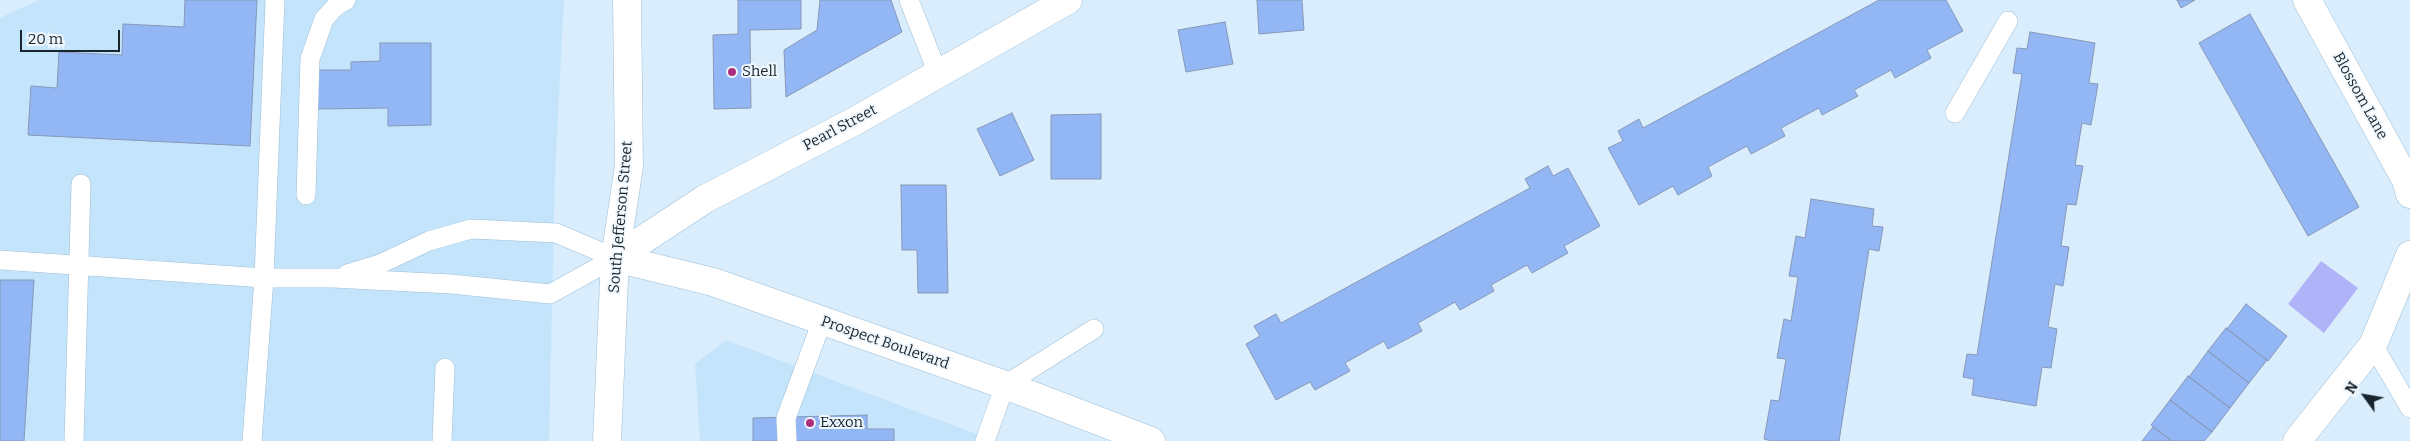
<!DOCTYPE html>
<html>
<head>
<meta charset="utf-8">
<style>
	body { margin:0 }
	#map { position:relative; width:2410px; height:441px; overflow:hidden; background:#d9edfc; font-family:Bitter,serif }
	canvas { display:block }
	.north { position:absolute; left:2340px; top:371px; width:50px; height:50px; -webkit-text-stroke:4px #f1f8fd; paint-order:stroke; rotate:302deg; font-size:14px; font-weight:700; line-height:20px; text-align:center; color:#18252e }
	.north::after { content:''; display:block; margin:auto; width:18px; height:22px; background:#18252e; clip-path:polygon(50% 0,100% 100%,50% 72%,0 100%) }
	.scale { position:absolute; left:20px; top:30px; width:100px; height:22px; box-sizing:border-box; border:2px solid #18252e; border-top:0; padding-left:6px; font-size:15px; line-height:18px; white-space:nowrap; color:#18252e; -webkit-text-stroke:4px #f1f8fd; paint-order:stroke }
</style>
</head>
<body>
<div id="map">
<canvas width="2410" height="441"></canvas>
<div class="north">N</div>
<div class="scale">20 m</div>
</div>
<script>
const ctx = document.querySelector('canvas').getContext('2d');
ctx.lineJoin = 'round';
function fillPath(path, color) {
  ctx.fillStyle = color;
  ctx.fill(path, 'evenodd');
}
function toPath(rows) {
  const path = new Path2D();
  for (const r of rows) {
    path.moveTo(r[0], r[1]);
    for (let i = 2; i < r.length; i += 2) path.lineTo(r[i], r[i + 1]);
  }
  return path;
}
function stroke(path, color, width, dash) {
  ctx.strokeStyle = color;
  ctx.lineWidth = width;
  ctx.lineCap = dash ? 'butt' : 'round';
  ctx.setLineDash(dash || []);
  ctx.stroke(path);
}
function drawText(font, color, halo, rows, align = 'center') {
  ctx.font = font + ' Bitter,serif';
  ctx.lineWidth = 4;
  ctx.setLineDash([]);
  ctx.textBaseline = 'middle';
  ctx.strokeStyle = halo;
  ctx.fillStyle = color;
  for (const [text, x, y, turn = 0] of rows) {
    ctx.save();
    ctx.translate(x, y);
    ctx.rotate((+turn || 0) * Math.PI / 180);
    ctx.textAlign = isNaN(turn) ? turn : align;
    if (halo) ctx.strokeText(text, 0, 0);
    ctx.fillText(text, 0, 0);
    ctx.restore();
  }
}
fillPath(toPath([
	[39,0,564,0,555,175,549,441,0,441,0,18],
	[726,340,995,441,700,441,695,364]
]), '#c4e4fc');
fillPath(toPath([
	[2321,261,2358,288,2324,333,2288,304]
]), '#b1b3f8');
const building = toPath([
	[185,0,257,0,250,146,28,135,31,86,57,88,59,52,122,55,123,24,184,27,185,0],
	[738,0,801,0,801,29,750,30,751,108,714,109,713,35,738,34,738,0],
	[820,0,891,0,902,32,786,97,784,50,817,30,820,0],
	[1257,0,1302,0,1304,30,1259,34,1257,0],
	[1879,0,1946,0,1963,31,1927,50,1931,58,1895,78,1891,70,1854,90,1858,96,1822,115,1819,108,1781,128,1785,136,1751,154,1747,146,1708,167,1712,176,1678,195,1673,186,1639,205,1608,148,1623,141,1618,131,1639,119,1643,128,1879,0],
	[2177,0,2195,0,2181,8,2177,0],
	[2250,14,2359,207,2308,236,2199,43,2250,14],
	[1225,22,1233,64,1186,72,1178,30,1225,22],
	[2030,32,2095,43,2089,83,2098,84,2091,125,2082,123,2075,165,2083,166,2076,205,2067,204,2061,246,2069,247,2063,286,2055,284,2048,327,2057,329,2051,368,2042,367,2036,406,1972,395,1974,379,1963,377,1967,354,1977,355,2022,74,2013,73,2017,48,2027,49,2030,32],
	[380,43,431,43,431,125,388,126,388,108,316,109,316,70,351,70,351,62,380,61,380,43],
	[1012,113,1034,160,1000,176,977,129,1012,113],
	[1101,114,1101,179,1051,179,1051,115,1101,114],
	[1548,166,1553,176,1568,168,1600,226,1564,246,1568,253,1532,273,1527,265,1491,285,1494,291,1460,310,1455,302,1418,323,1422,331,1388,349,1384,341,1345,363,1350,371,1315,390,1310,382,1276,400,1246,344,1260,336,1254,326,1276,314,1281,323,1530,188,1525,179,1548,166],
	[901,185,946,185,948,293,918,293,917,250,902,250,901,185],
	[1811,199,1874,209,1872,226,1883,227,1879,251,1869,249,1839,441,1772,441,1764,439,1771,400,1779,401,1786,359,1777,358,1784,319,1791,321,1798,277,1789,276,1796,236,1805,238,1811,199],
	[0,280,34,280,24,441,0,441,0,280],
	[2246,304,2287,336,2268,361,2227,329,2246,304],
	[2226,328,2267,360,2249,383,2208,351,2226,328],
	[2208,351,2249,383,2230,408,2189,377,2208,351],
	[2188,376,2230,408,2212,432,2170,400,2188,376],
	[2170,400,2212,432,2204,441,2172,441,2151,425,2170,400],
	[867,415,867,429,894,429,894,441,753,441,753,418,867,415],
	[2153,427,2172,441,2142,441,2153,427]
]);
fillPath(building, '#93b6f4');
stroke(building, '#8798b7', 1);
const lane = toPath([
	[909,0,938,74],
	[1955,113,2008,21],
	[306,195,310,59,324,19,336,6,346,0],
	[0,260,264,278,333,278,451,284,550,294,615,258],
	[347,274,380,264,429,241,471,229,556,233,615,258],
	[2373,345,2410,408],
	[74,441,81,184],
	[252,441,264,278,275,0],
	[442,441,445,368],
	[787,441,786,418,822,321],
	[985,441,1005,385,1094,329]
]);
const street = toPath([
	[2307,0,2406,180,2410,194],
	[615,258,705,199,855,121,1068,0],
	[2297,441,2373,345,2410,255]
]);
const secondary = toPath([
	[615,258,713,282,1005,385,1151,441]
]);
const primary = toPath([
	[607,441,615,258,629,166,627,0]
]);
stroke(lane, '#9ebfd7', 20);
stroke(street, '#9ebfd7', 29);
stroke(secondary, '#9ebfd7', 29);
stroke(primary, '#9ebfd7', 29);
stroke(lane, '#fff', 19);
stroke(street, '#fff', 28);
stroke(secondary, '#fff', 28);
stroke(primary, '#fff', 28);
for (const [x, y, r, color] of [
	[732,72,5,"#ac2e7e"],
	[810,423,5,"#ac2e7e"]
]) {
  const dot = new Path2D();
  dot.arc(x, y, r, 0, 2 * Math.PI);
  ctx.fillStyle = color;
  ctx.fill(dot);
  stroke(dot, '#f1f8fd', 2);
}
drawText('15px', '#18252e', '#f1f8fd', [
	["Shell",742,72],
	["Exxon",820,423]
], 'left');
drawText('15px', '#18252e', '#f1f8fd', [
	["Blossom Lane",2360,96,61],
	["Pearl Street",840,128,-28],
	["South Jefferson Street",621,217,-85],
	["Prospect Boulevard",885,343,19]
]);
</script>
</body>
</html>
